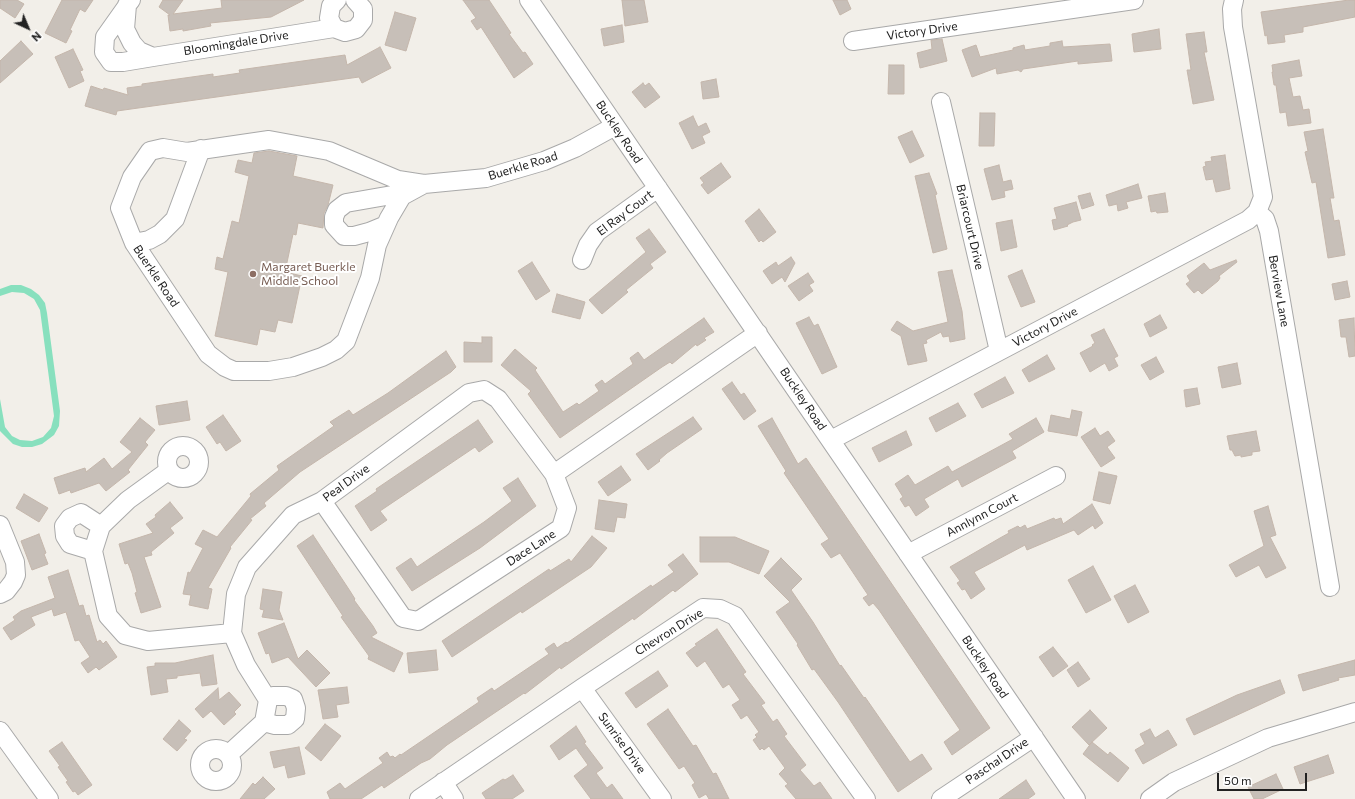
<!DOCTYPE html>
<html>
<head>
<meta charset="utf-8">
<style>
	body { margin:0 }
	#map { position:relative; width:1355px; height:799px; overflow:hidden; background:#f2efe9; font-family:Commissioner,sans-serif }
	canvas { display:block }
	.north { position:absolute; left:8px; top:8px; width:40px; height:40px; -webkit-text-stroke:3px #fff; paint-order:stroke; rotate:136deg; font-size:11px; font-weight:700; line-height:16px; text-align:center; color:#222 }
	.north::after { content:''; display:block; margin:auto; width:14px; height:18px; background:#222; clip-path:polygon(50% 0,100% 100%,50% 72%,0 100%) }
	.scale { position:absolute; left:1217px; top:773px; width:90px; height:18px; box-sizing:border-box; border:2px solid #222; border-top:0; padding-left:5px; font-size:12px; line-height:14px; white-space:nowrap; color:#222; -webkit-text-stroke:3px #fff; paint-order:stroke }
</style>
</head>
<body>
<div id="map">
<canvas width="1355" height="799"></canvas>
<div class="north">N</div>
<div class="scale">50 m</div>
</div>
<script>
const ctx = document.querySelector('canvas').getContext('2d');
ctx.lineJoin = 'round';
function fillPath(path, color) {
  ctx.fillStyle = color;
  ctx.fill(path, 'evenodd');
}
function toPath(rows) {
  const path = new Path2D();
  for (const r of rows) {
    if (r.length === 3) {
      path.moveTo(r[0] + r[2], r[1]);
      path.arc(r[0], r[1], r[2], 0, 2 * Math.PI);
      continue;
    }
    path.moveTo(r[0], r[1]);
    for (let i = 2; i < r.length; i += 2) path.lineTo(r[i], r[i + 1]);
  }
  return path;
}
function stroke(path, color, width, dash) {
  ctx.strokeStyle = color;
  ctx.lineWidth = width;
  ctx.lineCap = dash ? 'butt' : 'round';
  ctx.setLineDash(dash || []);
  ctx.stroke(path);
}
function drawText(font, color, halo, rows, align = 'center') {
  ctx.font = font + ' Commissioner,sans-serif';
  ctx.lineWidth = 4;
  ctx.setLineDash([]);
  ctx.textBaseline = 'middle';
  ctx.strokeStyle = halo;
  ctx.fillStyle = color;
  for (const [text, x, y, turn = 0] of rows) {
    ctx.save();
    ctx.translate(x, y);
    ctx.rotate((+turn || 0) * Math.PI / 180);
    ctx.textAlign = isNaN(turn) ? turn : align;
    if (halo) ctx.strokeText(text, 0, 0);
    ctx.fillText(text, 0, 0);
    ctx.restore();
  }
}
fillPath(toPath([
	[11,285,21,285,31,289,39,295,45,303,47,313,60,411,59,426,54,435,42,444,32,447,22,447,13,444,0,431,0,399,5,427,12,436,20,440,32,441,43,437,51,428,54,416,40,310,34,299,24,293,12,292,0,296,0,289]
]), '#88e0be');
const building = toPath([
	[0,0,17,0,24,4,15,18,0,8,0,0],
	[62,0,93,0,85,12,80,9,70,30,72,31,66,43,45,33,62,0],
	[163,0,183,0,173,14,222,8,221,0,304,0,271,17,210,23,211,26,183,31,183,29,170,31,168,15,170,15,159,7,163,0],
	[463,0,489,0,511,33,509,34,523,53,525,52,533,64,514,78,481,27,477,30,471,21,476,18,463,0],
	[622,0,644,0,648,22,625,26,622,0],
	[833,0,847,0,851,9,840,15,833,0],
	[1349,0,1355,0,1355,17,1303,27,1303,32,1284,35,1285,42,1268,44,1267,35,1265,36,1261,12,1349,0],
	[395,12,416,18,406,51,385,45,395,12],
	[622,25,624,42,604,46,601,29,622,25],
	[1159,29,1161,49,1134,52,1132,34,1159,29],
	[1204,32,1207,52,1204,52,1214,100,1193,104,1187,70,1191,70,1186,34,1204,32],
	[942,39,947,61,920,68,917,53,932,49,931,40,942,39],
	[21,41,33,54,0,83,0,61,21,41],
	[1062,41,1063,47,1110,44,1112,61,1078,64,1078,61,1023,69,1021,72,1018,70,997,74,996,68,972,77,962,50,976,45,980,57,1013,50,1013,48,1024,45,1025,50,1050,46,1050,43,1062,41],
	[380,47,391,68,362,83,359,77,117,111,116,115,85,106,91,86,103,90,104,88,128,95,127,88,142,86,142,84,213,74,213,77,240,73,239,70,345,55,347,65,380,47],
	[73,49,83,70,80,71,84,81,69,88,55,57,73,49],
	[1299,60,1302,76,1289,78,1293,97,1300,96,1303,110,1309,109,1311,123,1288,126,1286,112,1280,113,1276,85,1274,85,1272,72,1273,72,1272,65,1299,60],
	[889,65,904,65,904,94,888,94,889,65],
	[716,79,719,97,703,99,701,82,716,79],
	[643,83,645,86,649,83,660,97,645,108,632,92,643,83],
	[980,113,995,113,994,146,979,146,980,113],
	[693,116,698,127,706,123,710,132,702,136,705,143,692,149,679,123,693,116],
	[1323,129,1334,198,1330,198,1334,221,1339,220,1345,255,1328,258,1316,182,1312,183,1305,152,1308,151,1304,132,1323,129],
	[912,131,924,156,910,163,898,137,912,131],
	[269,151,297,156,293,176,333,185,328,205,324,213,323,228,298,223,296,235,293,234,285,272,302,276,292,323,278,320,275,332,260,329,257,345,215,336,228,272,215,269,217,257,223,259,232,221,239,223,249,176,235,172,238,160,252,163,254,153,269,151],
	[1225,155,1230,189,1216,192,1213,179,1206,180,1203,167,1206,166,1205,162,1212,161,1211,157,1225,155],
	[721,163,731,177,708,194,701,185,704,183,700,178,721,163],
	[999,165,1003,182,1011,180,1013,189,1004,191,1005,197,992,200,984,169,999,165],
	[929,173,937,194,935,195,947,249,933,253,915,176,929,173],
	[1138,184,1142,198,1126,202,1128,208,1118,211,1117,204,1109,206,1106,195,1138,184],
	[1090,193,1094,205,1082,209,1078,196,1090,193],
	[1165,193,1168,212,1157,213,1156,211,1151,212,1148,196,1165,193],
	[1076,202,1081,220,1073,222,1067,225,1068,226,1054,230,1052,220,1057,219,1054,208,1076,202],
	[759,209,776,232,763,242,761,240,759,242,745,221,759,209],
	[1012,220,1017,247,1001,251,996,223,1012,220],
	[649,229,666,252,650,264,653,268,626,290,628,292,602,314,589,300,646,252,636,238,649,229],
	[791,257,795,263,785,282,782,277,772,284,763,271,776,262,778,266,791,257],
	[1236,260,1237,262,1219,276,1220,278,1218,281,1202,294,1198,290,1194,293,1186,284,1190,281,1187,276,1204,263,1210,270,1236,260],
	[532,262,550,291,536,300,518,271,532,262],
	[952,270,962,311,965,339,950,342,949,336,943,337,941,332,926,340,927,343,923,344,927,361,908,365,901,336,891,330,897,321,913,331,948,322,938,272,952,270],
	[1022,270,1035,302,1021,307,1008,276,1022,270],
	[808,273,814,282,809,285,813,291,799,301,788,286,808,273],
	[1347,281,1350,297,1335,300,1332,284,1347,281],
	[557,294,585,302,580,319,552,312,557,294],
	[1160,315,1167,328,1150,337,1144,324,1160,315],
	[809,317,814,326,818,324,837,367,822,374,796,323,809,317],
	[704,318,714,332,704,338,706,340,697,346,696,344,672,364,670,362,662,367,560,438,528,394,531,391,501,365,515,349,537,368,535,370,563,412,577,403,579,405,599,391,595,385,602,380,605,384,633,364,630,358,638,352,644,360,704,318],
	[1354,318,1355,356,1349,357,1346,337,1341,337,1339,320,1354,318],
	[1104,329,1118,356,1114,358,1118,366,1109,371,1105,363,1090,372,1080,353,1093,346,1092,345,1095,343,1091,335,1104,329],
	[482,337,492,337,492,362,464,362,464,342,482,343,482,337],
	[446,351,456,367,451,372,300,472,264,503,266,506,250,519,252,520,230,547,231,548,208,588,212,589,208,609,189,605,191,595,183,594,188,572,190,573,203,548,195,544,203,530,217,537,251,496,250,494,279,470,277,466,334,426,330,422,349,410,353,415,388,393,446,351],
	[1047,355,1055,369,1029,382,1022,370,1047,355],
	[1156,357,1164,372,1150,380,1141,365,1156,357],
	[1237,363,1241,384,1222,388,1218,367,1237,363],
	[1005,377,1014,393,982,408,974,394,1005,377],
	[732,382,741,395,744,393,756,411,744,420,722,389,732,382],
	[1197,388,1200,404,1186,407,1184,390,1197,388],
	[187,401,190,420,159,425,156,406,187,401],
	[958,403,966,416,936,432,929,418,958,403],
	[1072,410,1082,412,1077,436,1048,431,1051,415,1070,419,1072,410],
	[223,415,241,441,226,451,220,442,217,444,206,427,223,415],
	[693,417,702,429,667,453,659,460,660,461,648,470,636,454,693,417],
	[140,418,155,430,145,442,148,445,128,470,130,472,106,491,99,483,71,493,70,490,59,494,54,478,85,468,86,472,104,458,112,469,132,452,120,442,140,418],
	[772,418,798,464,806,458,990,728,952,755,944,742,960,730,879,610,873,603,869,606,863,598,868,595,840,553,831,558,821,544,829,539,784,473,786,471,758,426,772,418],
	[1036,418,1044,432,1012,451,1016,458,962,487,958,479,924,499,929,507,916,516,909,505,905,507,900,499,903,497,895,484,908,475,915,485,948,466,952,472,1013,439,1009,434,1036,418],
	[478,420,493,442,479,452,475,447,380,511,387,520,371,531,355,506,377,491,376,489,478,420],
	[1095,428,1100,436,1108,431,1115,441,1107,447,1115,458,1101,467,1081,437,1095,428],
	[906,431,912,445,879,462,872,448,906,431],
	[1256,431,1260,451,1252,452,1252,455,1241,457,1241,455,1235,456,1232,450,1230,450,1227,436,1256,431],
	[621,466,631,480,608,496,598,482,621,466],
	[1099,472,1117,476,1110,504,1093,500,1099,472],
	[518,478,536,506,480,548,412,591,396,568,411,558,417,567,484,522,512,501,503,488,518,478],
	[24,494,48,508,39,522,16,508,24,494],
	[599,500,627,504,625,518,617,517,614,532,595,529,599,500],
	[170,502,183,518,170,528,174,533,151,552,152,555,144,557,161,607,141,613,135,593,137,592,132,573,128,563,125,564,119,544,153,533,146,524,156,517,155,515,170,502],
	[1092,504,1103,523,1095,529,1093,525,1078,535,1074,530,1027,550,1025,545,974,572,985,589,971,599,965,589,962,590,957,583,960,581,950,567,1000,538,1009,533,1008,531,1018,526,1020,528,1025,525,1027,529,1054,518,1055,520,1061,518,1063,524,1092,504],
	[1268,506,1276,535,1270,537,1286,568,1266,578,1259,565,1236,577,1229,565,1264,546,1254,511,1268,506],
	[39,534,46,553,44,554,48,564,32,570,21,541,39,534],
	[313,535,350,591,355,599,354,600,373,626,377,633,371,637,403,653,394,672,368,659,369,656,341,617,343,616,297,546,313,535],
	[592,536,607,548,591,567,522,613,521,611,452,657,442,641,549,569,550,571,569,559,571,562,592,536],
	[700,537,735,537,769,551,759,574,729,562,700,562,700,537],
	[683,554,698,574,675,592,673,590,634,620,633,618,561,669,560,667,525,694,524,693,447,745,430,759,421,763,384,788,382,785,361,799,330,799,327,792,340,783,345,789,383,763,379,758,387,752,390,757,393,756,395,758,400,754,401,755,479,702,477,698,492,688,494,691,549,654,545,649,554,643,557,648,566,642,567,643,651,585,652,587,674,572,668,565,683,554],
	[781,558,802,579,791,590,813,622,840,666,841,665,864,698,865,697,910,762,922,754,932,769,898,792,838,702,814,669,812,670,797,645,798,644,776,612,790,602,764,576,781,558],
	[1093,566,1111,600,1086,613,1068,580,1093,566],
	[68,570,79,606,83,605,86,616,89,615,97,642,100,640,103,644,106,641,117,657,99,670,96,667,88,673,81,663,90,657,79,640,75,641,66,612,54,616,52,609,31,617,35,625,11,640,3,628,15,620,13,617,21,611,55,598,48,577,68,570],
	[1135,585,1149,612,1128,623,1114,596,1135,585],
	[263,589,282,592,279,610,283,620,262,617,264,610,260,609,263,589],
	[284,623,298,659,307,650,330,673,316,687,288,657,272,663,269,653,266,654,258,633,284,623],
	[717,629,746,672,743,674,765,703,761,705,773,722,777,719,787,734,784,736,806,765,800,770,814,786,820,782,832,799,796,799,785,786,788,784,779,774,785,768,769,746,764,750,762,748,760,750,753,740,757,737,755,735,759,732,747,715,741,719,732,705,740,700,729,684,723,688,705,661,697,667,686,653,697,645,695,644,717,629],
	[1053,647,1068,666,1053,677,1039,657,1053,647],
	[436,650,438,670,409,673,407,653,436,650],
	[213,655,217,684,202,686,200,673,177,676,177,678,166,679,168,692,151,695,147,667,155,666,155,663,175,663,213,655],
	[1355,660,1355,675,1338,678,1339,680,1303,691,1298,675,1355,660],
	[1078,662,1090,679,1078,687,1067,670,1078,662],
	[658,671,668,686,636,708,625,693,658,671],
	[1280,680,1285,693,1194,735,1186,719,1237,695,1280,680],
	[347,687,349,703,336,705,338,717,323,719,318,690,347,687],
	[218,688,219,700,229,692,241,705,234,712,236,714,224,725,211,711,203,718,195,709,218,688],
	[668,709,693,746,696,745,713,774,716,773,729,799,709,799,706,794,699,798,692,785,695,783,684,766,679,769,647,724,668,709],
	[1090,710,1107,728,1089,745,1072,727,1090,710],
	[179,720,191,731,184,739,187,740,177,751,163,739,179,720],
	[325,724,341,736,321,761,305,748,325,724],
	[576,726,586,742,584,743,603,768,596,773,607,788,612,784,623,799,591,799,574,776,588,765,576,748,559,760,550,746,576,726],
	[1150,729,1155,738,1168,730,1177,745,1143,764,1135,750,1145,744,1140,734,1150,729],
	[62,742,92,785,78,795,75,791,73,792,66,782,68,781,58,767,60,766,49,751,62,742],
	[1092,742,1108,755,1110,752,1129,768,1118,782,1083,754,1092,742],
	[299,747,305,774,288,778,285,765,274,768,270,752,299,747],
	[1328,755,1334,773,1300,784,1294,767,1328,755],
	[1276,774,1283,789,1262,799,1254,799,1248,787,1276,774],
	[513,775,524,791,512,799,486,799,482,793,503,779,505,780,513,775],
	[263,777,275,789,264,799,240,799,253,783,255,785,263,777],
	[1026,780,1035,794,1028,799,999,799,1026,780]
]);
fillPath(building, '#c7bfb8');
stroke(building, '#c4b6ab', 1);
const minor = toPath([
	[131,0,127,5,125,29,132,43,139,51,153,57,334,28],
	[337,0,331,6,329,18,334,28,345,32,356,29,363,20,363,9,355,0],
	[529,0,1076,799],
	[127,6,105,37,104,52,111,62,123,62,153,57],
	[853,41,1134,0],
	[941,102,999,351],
	[424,184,402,196,389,218,377,245,370,278,346,341,336,350,322,357,293,367,269,371,234,371,225,367,208,354,134,243,120,208,132,177,150,151,163,148,187,152,269,140,329,151,398,180,424,184,486,178,544,161,575,148,615,126],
	[1257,212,1265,219,1269,231,1330,587],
	[386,225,369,232,354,236,344,236,334,225,334,217,337,210,346,203,392,195,402,196],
	[134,243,149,240,160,234,175,219,201,149],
	[582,260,588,245,597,232,658,188],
	[831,440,1248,220,1257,212,1263,197,1233,27,1232,9,1234,0],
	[183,462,16],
	[168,471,128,500,101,526,93,551,108,616,125,635,148,641,232,633],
	[554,474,758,333],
	[0,525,15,562,16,575,13,582,6,591,0,594],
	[93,551,70,544,65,536,64,526,70,518,81,513,101,526],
	[908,554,1056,476],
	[582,688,662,799],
	[264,722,275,725,288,725,295,719,296,708,293,699,286,696,273,696,268,700],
	[0,731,49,799],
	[216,765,16],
	[229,754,264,722,268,700,246,665,232,633,236,594,247,567,293,515,322,501,469,393,484,390,498,399,554,474,567,508,561,528,418,621,403,618,322,501],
	[443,782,454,799],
	[419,799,582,688,703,608,720,609,735,616,866,799],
	[941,799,1034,737],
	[1150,799,1174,782,1268,738,1355,712]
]);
stroke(minor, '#a9a9a9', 20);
stroke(minor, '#fff', 18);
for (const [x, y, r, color] of [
	[253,274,4,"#8d6e63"]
]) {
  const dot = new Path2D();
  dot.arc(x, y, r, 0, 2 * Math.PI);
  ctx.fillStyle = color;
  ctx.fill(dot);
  stroke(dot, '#fff', 1.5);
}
drawText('12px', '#222', '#fff', [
	["Victory Drive",922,31,-8],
	["Bloomingdale Drive",236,43,-9],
	["Buckley Road",619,132,56],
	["Buerkle Road",523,166,-17],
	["El Ray Court",625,213,-37],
	["Briarcourt Drive",970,227,77],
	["Buerkle Road",156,276,56],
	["Berview Lane",1279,291,80],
	["Victory Drive",1045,327,-28],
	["Buckley Road",803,399,56],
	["Peal Drive",346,483,-36],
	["Annlynn Court",982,515,-28],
	["Dace Lane",531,548,-33],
	["Chevron Drive",669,632,-32],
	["Buckley Road",985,667,56],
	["Sunrise Drive",622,743,54],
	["Paschal Drive",997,761,-34]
]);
drawText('12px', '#785e54', '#fff', [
	["Margaret Buerkle",261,267],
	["Middle School",261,281]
], 'left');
</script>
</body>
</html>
